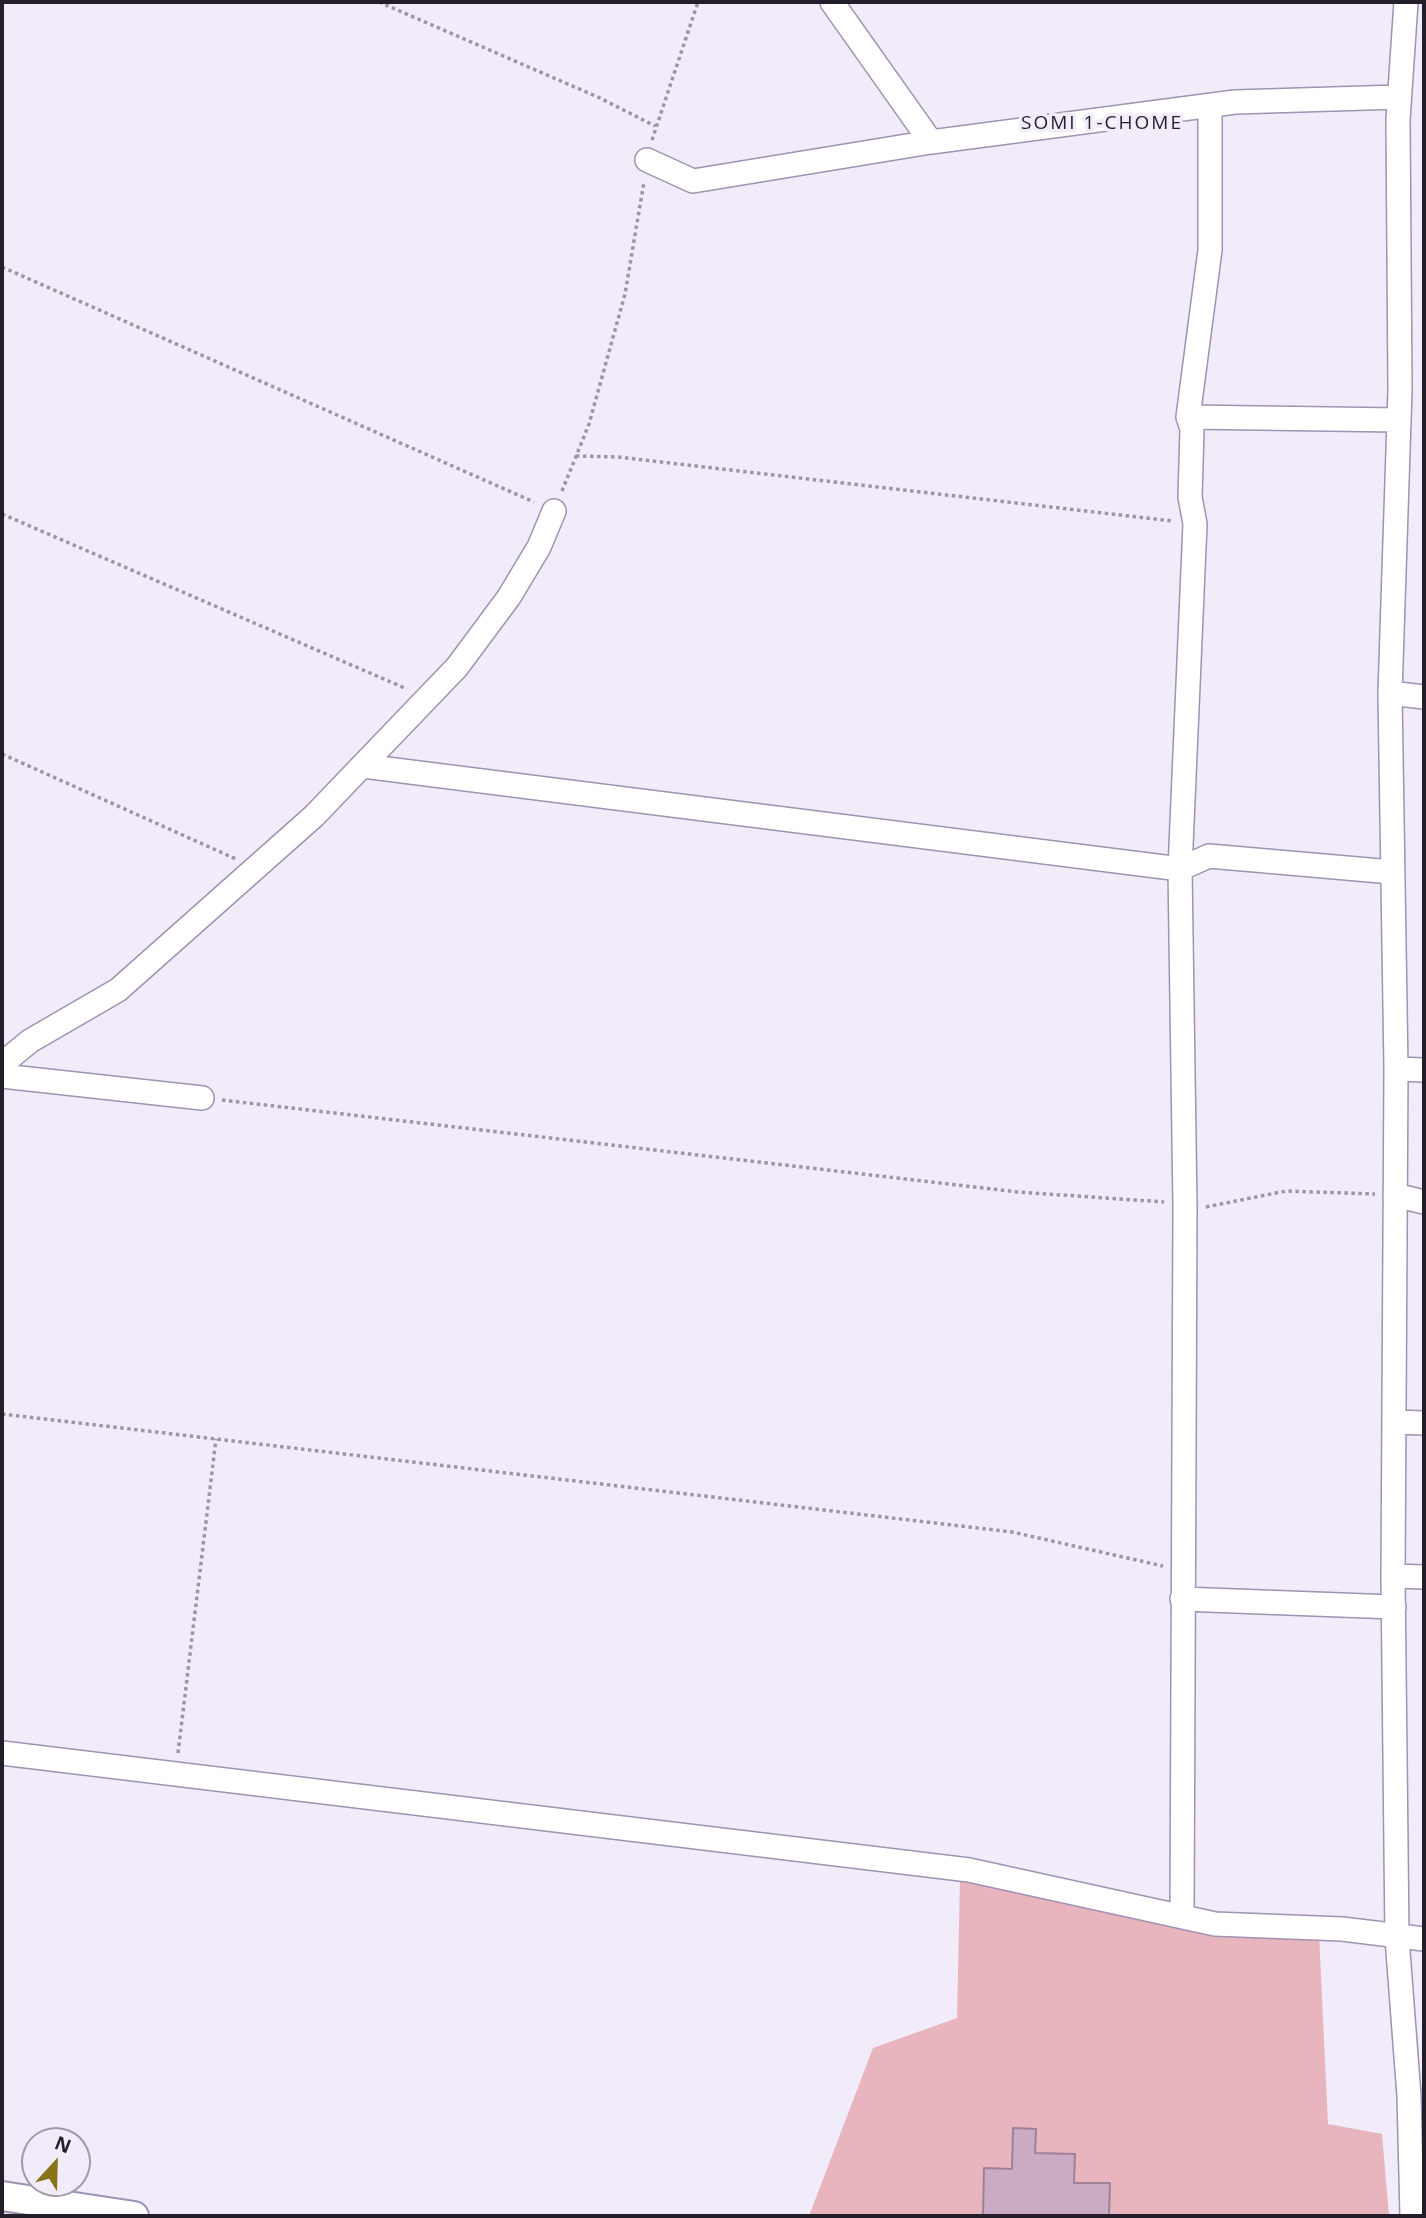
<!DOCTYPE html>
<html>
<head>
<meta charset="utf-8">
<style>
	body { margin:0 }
	#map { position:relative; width:1426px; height:2218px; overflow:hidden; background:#f2ecfa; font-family:"Open Sans",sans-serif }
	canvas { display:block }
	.frame { position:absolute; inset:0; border:4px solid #241e2b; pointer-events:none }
	.north { position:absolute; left:21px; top:2127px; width:70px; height:70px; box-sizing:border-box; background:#f2ecfa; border:2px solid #a09aa7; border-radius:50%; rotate:22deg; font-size:19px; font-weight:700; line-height:28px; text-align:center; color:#241e2b }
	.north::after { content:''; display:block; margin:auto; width:24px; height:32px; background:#867416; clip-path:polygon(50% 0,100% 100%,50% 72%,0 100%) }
</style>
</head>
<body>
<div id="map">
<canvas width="1426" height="2218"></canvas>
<div class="frame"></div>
<div class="north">N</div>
</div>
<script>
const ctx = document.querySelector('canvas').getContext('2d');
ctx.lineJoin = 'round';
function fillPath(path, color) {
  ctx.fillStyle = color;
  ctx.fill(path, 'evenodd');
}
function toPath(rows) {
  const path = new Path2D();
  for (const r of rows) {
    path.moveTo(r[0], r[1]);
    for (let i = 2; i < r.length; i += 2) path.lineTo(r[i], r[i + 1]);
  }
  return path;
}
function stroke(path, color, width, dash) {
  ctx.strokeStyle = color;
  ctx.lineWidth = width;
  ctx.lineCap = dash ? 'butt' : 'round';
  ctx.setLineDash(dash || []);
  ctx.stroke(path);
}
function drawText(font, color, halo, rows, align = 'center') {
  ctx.font = font + ' "Open Sans",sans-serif';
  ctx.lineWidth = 7;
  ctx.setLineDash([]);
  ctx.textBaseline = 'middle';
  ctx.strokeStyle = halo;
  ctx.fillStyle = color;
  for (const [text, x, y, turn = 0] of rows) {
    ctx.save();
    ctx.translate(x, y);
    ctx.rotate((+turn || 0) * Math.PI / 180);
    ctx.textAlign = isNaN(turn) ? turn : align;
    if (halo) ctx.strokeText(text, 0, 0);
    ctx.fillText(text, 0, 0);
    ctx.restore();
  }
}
fillPath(toPath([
	[960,1878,1319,1933,1328,2124,1382,2134,1389,2216,809,2216,873,2048,957,2018]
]), '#e8b4be');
const building = toPath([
	[1013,2128,1036,2129,1035,2153,1075,2154,1074,2183,1110,2183,1109,2216,983,2216,984,2168,1012,2169,1013,2128]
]);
fillPath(building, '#cbabc3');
stroke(building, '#9e8097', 2);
const minor = toPath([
	[832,2,931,142],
	[1406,2,1398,120,1400,390,1390,693,1396,1069,1393,1576,1397,1938,1409,2096,1412,2216],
	[647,160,693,181,931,142,1235,102,1398,97],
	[1188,417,1398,420],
	[1390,693,1424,697],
	[363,766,1180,869,1209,856,1392,872],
	[2,1064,30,1041,118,990,314,816,457,667,509,597,539,547,554,511],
	[1396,1069,1424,1070],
	[2,1076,202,1098],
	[1395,1195,1424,1202],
	[1394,1422,1424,1423],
	[1393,1576,1424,1577],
	[1182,1599,1394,1607],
	[2,1753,969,1870,1215,1924,1342,1929,1424,1939],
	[1182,1916,1185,1207,1180,869,1195,524,1190,497,1192,429,1188,417,1210,250,1210,106]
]);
const tertiary = toPath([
	[2,2196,134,2216]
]);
stroke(minor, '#9f92b2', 26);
stroke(tertiary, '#9f92b2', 32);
stroke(toPath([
	[379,2,600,98,655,126],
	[652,140,698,2],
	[2,267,534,502],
	[576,456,618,457,1172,521],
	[562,491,589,424,625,294,644,182],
	[2,514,407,689],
	[2,754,236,859],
	[222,1100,1018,1192,1164,1202],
	[1206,1207,1286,1191,1375,1194],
	[2,1414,1012,1532,1163,1566],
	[178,1753,216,1439]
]), '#9c96a4', 3.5, [3.5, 3.5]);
stroke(minor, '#fff', 23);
stroke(tertiary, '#fff', 28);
ctx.letterSpacing = '2px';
drawText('19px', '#241e2b', '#f2ecfa', [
	["SOMI 1-CHOME",1102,124]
]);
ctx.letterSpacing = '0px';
</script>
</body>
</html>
